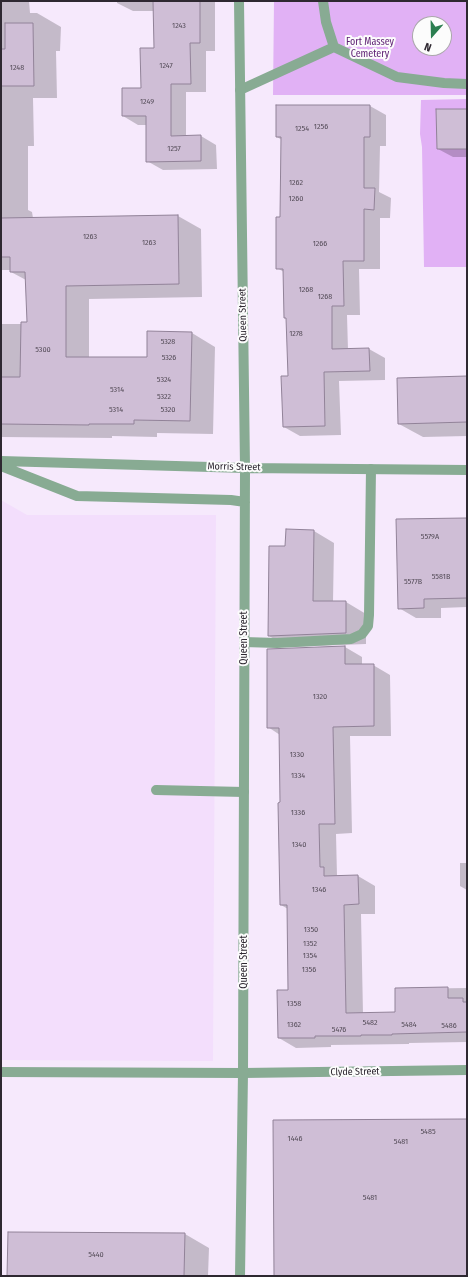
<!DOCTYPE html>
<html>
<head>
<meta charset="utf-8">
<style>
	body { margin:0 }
	#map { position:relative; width:468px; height:1277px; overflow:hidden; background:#f6e9fc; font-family:"Fira Sans Condensed",sans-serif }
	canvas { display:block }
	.frame { position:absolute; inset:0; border:2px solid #2e2831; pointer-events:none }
	.north { position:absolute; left:412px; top:16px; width:40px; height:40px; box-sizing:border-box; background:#fcfcfc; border:1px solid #aaa7ab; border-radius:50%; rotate:200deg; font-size:11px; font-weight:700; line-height:16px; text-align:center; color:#2e2831 }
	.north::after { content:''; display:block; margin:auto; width:14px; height:18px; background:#2b7e50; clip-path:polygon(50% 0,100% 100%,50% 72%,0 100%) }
</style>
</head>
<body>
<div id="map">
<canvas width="468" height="1277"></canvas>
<div class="frame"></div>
<div class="north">N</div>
</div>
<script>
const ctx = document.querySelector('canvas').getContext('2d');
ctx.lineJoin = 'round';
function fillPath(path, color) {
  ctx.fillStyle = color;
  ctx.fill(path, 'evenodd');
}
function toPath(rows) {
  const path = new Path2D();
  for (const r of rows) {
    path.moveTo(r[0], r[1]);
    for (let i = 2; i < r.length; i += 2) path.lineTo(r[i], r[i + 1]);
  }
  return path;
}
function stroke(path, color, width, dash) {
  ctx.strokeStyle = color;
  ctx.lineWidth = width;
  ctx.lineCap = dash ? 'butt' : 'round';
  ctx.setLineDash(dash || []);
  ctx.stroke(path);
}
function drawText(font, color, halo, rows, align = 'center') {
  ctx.font = font + ' "Fira Sans Condensed",sans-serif';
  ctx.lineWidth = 4;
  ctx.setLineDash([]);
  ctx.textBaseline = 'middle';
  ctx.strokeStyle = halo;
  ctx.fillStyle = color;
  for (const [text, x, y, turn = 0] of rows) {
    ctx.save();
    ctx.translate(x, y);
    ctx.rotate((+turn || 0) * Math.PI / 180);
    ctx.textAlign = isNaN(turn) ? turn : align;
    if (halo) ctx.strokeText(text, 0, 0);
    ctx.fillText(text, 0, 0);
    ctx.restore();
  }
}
fillPath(toPath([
	[1,500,27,515,216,515,213,1061,1,1060]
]), '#f3defc');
fillPath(toPath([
	[274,1,467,1,467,95,273,95],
	[420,24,444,24,444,48,420,48],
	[467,99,467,267,424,267,422,147,420,134,421,100]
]), '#e1b1f5');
fillPath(toPath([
	[1,1,29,1,30,13,37,13,61,27,60,51,56,51,57,98,33,98,34,146,28,146,28,210,32,212,33,218,178,216,201,229,202,297,89,299,89,358,148,358,192,333,215,347,213,434,157,433,157,437,112,436,112,438,1,437,1,324,22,324,28,323,26,280,11,272,11,270,1,270],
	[117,1,215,1,215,51,206,51,206,92,186,92,186,137,201,136,216,145,217,169,163,170,147,161,147,125,138,125,123,116,142,89,155,49,155,11,133,11,117,3],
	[370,106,386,115,386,146,380,146,379,192,391,198,390,218,380,218,380,269,359,269,360,315,347,315,348,350,369,349,385,358,385,380,339,381,341,435,300,436,284,427,289,377,287,319,285,318,284,272,277,268,281,218,282,140,277,137],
	[467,110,467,157,453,157,438,149],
	[467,377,467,436,423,437,399,424],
	[467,519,467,607,441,608,441,618,416,618,399,608],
	[314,531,334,543,333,602,346,602,366,614,366,644,289,647,269,636,286,547],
	[345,647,362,657,362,665,373,665,390,675,391,736,350,736,352,833,336,834,337,876,358,876,375,886,375,914,361,914,363,1014,396,1013,396,989,467,988,467,1042,409,1043,409,1044,331,1045,331,1047,296,1048,279,1038,289,991,288,909,281,905,280,735,268,727,268,650],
	[460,863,467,863,467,890,460,886],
	[9,1233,185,1234,209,1248,208,1276,8,1276]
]), '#0003');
const building = toPath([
	[153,1,200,1,200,43,190,43,191,84,171,84,171,136,201,135,201,161,146,162,146,116,122,116,122,88,141,88,140,48,154,48,153,1],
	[5,23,33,23,34,86,1,86,1,49,5,49,5,23],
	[276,105,370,105,370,137,364,137,364,188,375,188,374,210,364,209,364,261,343,261,344,306,332,306,332,349,369,348,370,371,324,372,325,426,283,427,281,376,288,376,286,318,284,318,283,269,276,269,276,217,280,217,281,137,276,137,276,105],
	[436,109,467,109,467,149,437,149,436,109],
	[178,215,179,284,66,286,66,357,147,357,147,331,192,332,190,421,134,420,134,424,89,424,89,425,1,424,1,377,20,377,21,322,27,322,25,272,10,272,10,257,1,257,1,218,178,215],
	[467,376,467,422,398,424,397,378,467,376],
	[467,518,467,598,424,599,424,608,398,609,396,519,467,518],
	[286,529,314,530,313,601,346,601,346,633,268,636,269,546,285,546,286,529],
	[345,646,345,664,374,664,374,726,333,727,335,824,319,824,320,867,324,867,324,876,358,875,359,904,344,905,346,1013,395,1012,395,988,448,987,448,998,463,998,463,1002,467,1002,467,1032,392,1034,392,1035,361,1035,361,1036,315,1036,315,1038,278,1038,277,990,288,990,287,905,280,905,278,803,280,802,279,728,267,728,267,649,345,646],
	[467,1119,467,1276,274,1276,273,1120,467,1119],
	[8,1232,185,1233,184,1276,7,1276,8,1232]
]);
fillPath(building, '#cfbed6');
stroke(building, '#918298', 1);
stroke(toPath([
	[323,1,326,22,334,47,397,77,444,83,467,84],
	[240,90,334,47],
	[244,642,277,643,351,639,362,634,368,626,369,615,371,469],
	[156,790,244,792],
	[1,1072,243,1073]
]), '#88ab93', 10);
stroke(toPath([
	[243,1073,467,1070]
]), '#88ab93', 10);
stroke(toPath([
	[239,1,245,468,243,1073,240,1276],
	[1,461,245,468,467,470],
	[1,466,77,496,231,500,245,502]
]), '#88ab93', 10);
drawText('8px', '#564e5a', null, [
	["1243",179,26],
	["1247",166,66],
	["1248",17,68],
	["1249",147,102],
	["1256",321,127],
	["1254",302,129],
	["1257",174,149],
	["1262",296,183],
	["1260",296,199],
	["1263",90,237],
	["1263",149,243],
	["1266",320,244],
	["1268",306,290],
	["1268",325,297],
	["1278",296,334],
	["5328",168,342],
	["5300",43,350],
	["5326",169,358],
	["5324",164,380],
	["5314",117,390],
	["5322",164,397],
	["5314",116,410],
	["5320",168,410],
	["5579A",430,537],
	["5581B",441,577],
	["5577B",413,582],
	["1320",320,697],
	["1330",297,755],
	["1334",298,776],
	["1336",298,813],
	["1340",299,845],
	["1346",319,890],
	["1350",311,930],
	["1352",310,944],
	["1354",310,956],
	["1356",309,970],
	["1358",294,1004],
	["5482",370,1023],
	["1362",294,1025],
	["5484",409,1025],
	["5486",449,1026],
	["5476",339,1030],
	["5485",428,1132],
	["1446",295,1139],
	["5481",401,1142],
	["5481",370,1198],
	["5440",96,1255]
]);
drawText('10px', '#5a1b70', '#fcfcfc', [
	["Fort Massey",370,42],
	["Cemetery",370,54]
]);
drawText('10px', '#2e2831', '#fcfcfc', [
	["Queen Street",243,315,-91],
	["Morris Street",234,467,1],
	["Queen Street",244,638,-90],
	["Queen Street",244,962,-90],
	["Clyde Street",355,1072,-1]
]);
</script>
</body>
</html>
